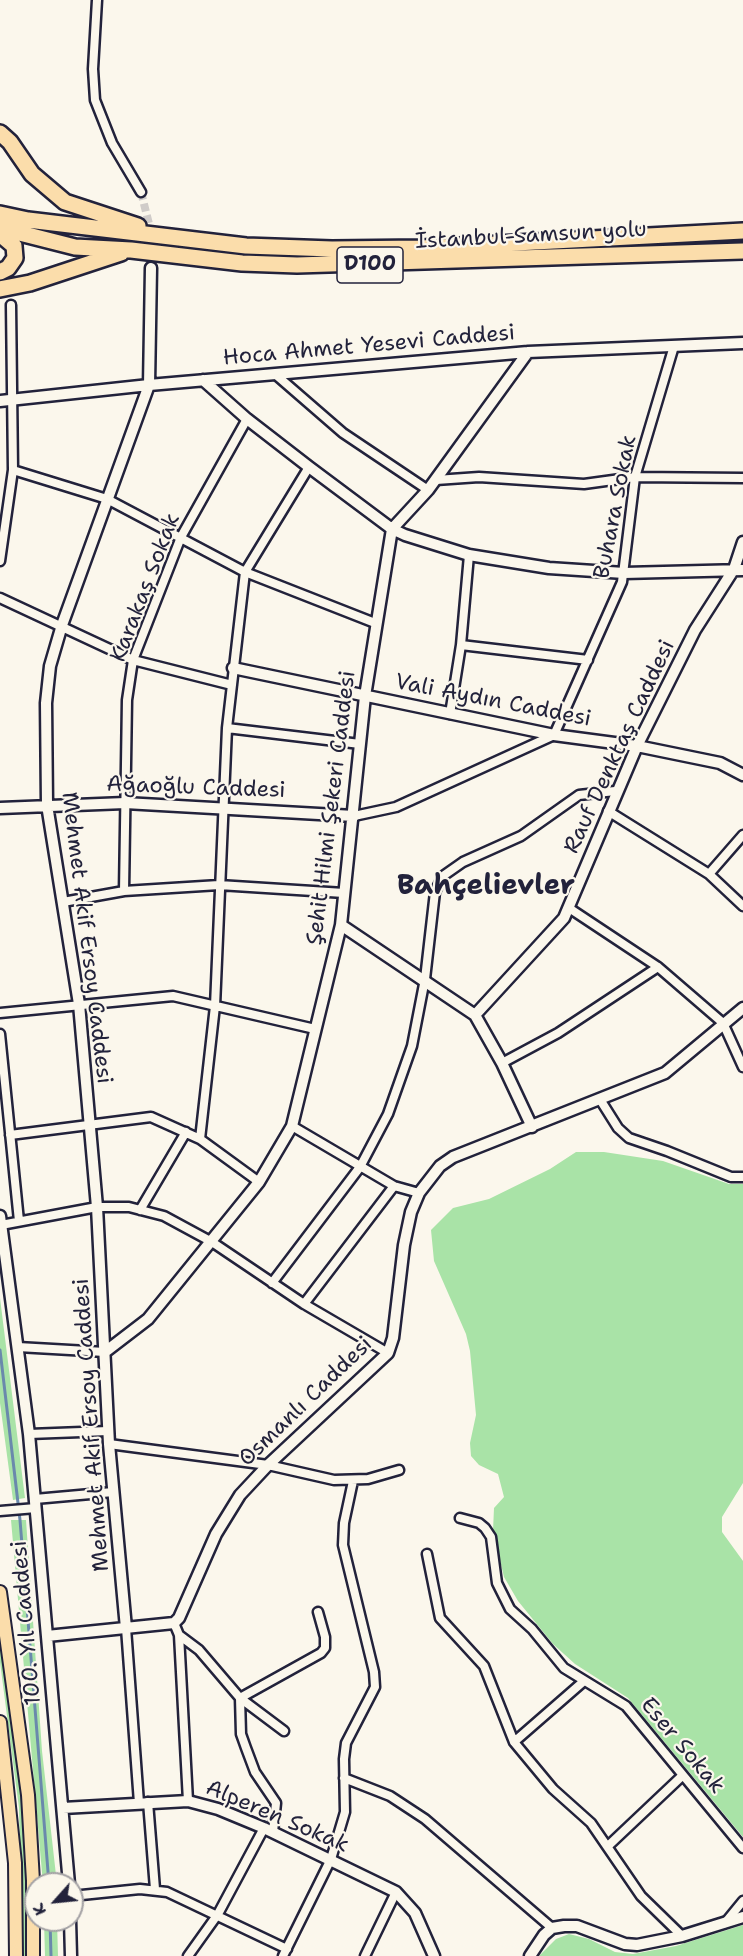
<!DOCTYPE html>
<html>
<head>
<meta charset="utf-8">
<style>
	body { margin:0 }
	#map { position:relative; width:743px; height:1956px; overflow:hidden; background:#fbf7ec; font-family:"Shantell Sans",sans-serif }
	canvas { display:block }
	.north { position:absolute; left:24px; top:1872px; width:60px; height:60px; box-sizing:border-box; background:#fbf7ec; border:2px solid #a4a2a5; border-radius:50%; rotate:243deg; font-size:16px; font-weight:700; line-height:24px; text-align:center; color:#22223b }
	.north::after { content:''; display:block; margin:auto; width:21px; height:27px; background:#22223b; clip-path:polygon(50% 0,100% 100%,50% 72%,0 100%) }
</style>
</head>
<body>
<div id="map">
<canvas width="743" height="1956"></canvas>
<div class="north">K</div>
</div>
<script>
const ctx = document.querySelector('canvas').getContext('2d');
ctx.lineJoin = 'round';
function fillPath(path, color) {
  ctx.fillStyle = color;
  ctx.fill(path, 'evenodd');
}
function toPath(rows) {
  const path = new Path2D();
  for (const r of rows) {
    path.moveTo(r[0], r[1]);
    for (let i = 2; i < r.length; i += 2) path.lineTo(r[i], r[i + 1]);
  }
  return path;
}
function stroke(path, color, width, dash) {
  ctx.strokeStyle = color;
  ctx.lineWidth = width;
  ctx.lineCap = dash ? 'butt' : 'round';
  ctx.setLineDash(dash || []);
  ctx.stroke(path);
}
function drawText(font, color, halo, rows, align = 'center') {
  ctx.font = font + ' "Shantell Sans",sans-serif';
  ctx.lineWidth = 4.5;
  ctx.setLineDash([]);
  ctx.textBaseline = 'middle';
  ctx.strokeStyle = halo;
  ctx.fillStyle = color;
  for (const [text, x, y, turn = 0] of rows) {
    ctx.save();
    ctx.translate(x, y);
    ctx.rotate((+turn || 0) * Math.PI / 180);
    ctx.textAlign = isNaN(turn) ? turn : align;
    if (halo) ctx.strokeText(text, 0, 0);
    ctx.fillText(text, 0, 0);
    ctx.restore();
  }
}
fillPath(toPath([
	[576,1152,604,1152,663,1161,729,1184,743,1184,743,1483,722,1517,722,1532,743,1561,743,1837,628,1698,575,1664,553,1644,518,1601,504,1577,493,1531,494,1508,504,1497,498,1474,479,1465,471,1456,470,1443,476,1415,470,1351,466,1334,434,1261,431,1230,453,1208,489,1199,550,1169],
	[0,1298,25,1498,13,1500,0,1403],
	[11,1520,26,1520,42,1751,57,1884,43,1884],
	[0,1631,23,1805,27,1873,26,1956,22,1956,19,1808,0,1662],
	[44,1920,57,1920,58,1956,45,1956],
	[743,1925,743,1956,539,1956,556,1939,569,1934,589,1939,615,1952,633,1954,676,1946]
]), '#a9e3a7');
stroke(toPath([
	[0,1350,20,1520,49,1884],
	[50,1920,51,1956]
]), '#6a89ac', 3);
stroke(toPath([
	[141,192,150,228,151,268]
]), '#d0ccc9', 8, [8, 4]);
const street = toPath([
	[97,0,93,69,95,100,112,143,141,192],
	[275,374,343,433,428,490],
	[13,470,107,499,245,572,375,623],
	[436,480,479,477,584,484,635,477,743,478],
	[0,561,13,470,11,305],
	[0,598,133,660,232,685],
	[461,645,588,660],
	[450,714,461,645,469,555],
	[227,728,360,744],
	[608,811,709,874,743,906],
	[354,816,396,807,554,735,622,582,635,477,674,346],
	[709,874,743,835],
	[124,891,127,700,133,660,181,537,247,419],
	[63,902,124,891,219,885,344,893],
	[569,908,658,967,723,1023,743,1067],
	[0,1013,173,996,315,1029],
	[0,1034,19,1221],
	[502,1063,558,1033,658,967],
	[601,1101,618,1128,629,1138,667,1151,731,1177,743,1177],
	[292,1126,394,1186,419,1193],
	[10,1135,151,1117,200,1139,259,1182],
	[200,1139,215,1006,227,728,245,572,309,467],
	[140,1210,186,1132],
	[1,1225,97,1207,129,1207,164,1216,212,1242,304,1304,388,1353],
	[272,1283,360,1167,388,1114,412,1046,425,979,435,892,443,876,463,862,521,836,579,795,615,791],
	[304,1304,394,1186],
	[18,1347,105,1352],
	[29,1434,108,1431],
	[109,1444,268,1465,334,1480,368,1479,399,1470],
	[35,1499,113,1492],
	[0,1511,36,1508],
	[460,1518,479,1523,485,1528,491,1537,497,1583,510,1609,532,1629,564,1668,626,1706,743,1848],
	[427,1554,440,1618,484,1666,514,1742,553,1789,591,1823,641,1896,682,1936],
	[174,1623,179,1635,188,1801],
	[126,1628,139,1803],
	[179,1635,199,1650,240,1698,284,1731],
	[514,1742,584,1681],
	[344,1778,390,1796,425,1819,552,1928],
	[148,1802,155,1889],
	[273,1832,276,1803,255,1772,246,1748,241,1734,240,1698,321,1653,325,1648,325,1637,318,1612],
	[608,1846,682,1776],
	[72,1896,140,1889,167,1892,287,1949],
	[725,1923,743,1901],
	[188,1956,218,1914,264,1828],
	[283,1956,331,1859,345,1812,344,1759,346,1743,375,1687,374,1672,343,1545,344,1523,353,1481],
	[365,1956,396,1892]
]);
const secondary = toPath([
	[203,380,247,419,309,467,392,529,405,535,469,555,549,568,624,573,743,570],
	[0,401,149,385,528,352,743,343],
	[233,668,554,735,637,746,720,763,743,775],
	[0,808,125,803,354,816],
	[341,925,475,1015,502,1063,532,1127],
	[475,1015,564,918,637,746,695,630,734,569,743,542],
	[0,1216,29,1434,69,1884],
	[105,1352,148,1319,259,1182,292,1126,341,925,365,696,392,529,428,490,528,352],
	[126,1628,109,1444,97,1207,79,1004,47,805,46,703,50,666,62,625,149,385,151,268],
	[47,1636,174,1623,179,1618,216,1534,240,1495,268,1465,388,1353,393,1338,404,1245,411,1212,419,1193,440,1166,453,1157,665,1073,743,1008],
	[63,1808,188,1801,218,1809,264,1828,396,1892,415,1913,434,1956],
	[70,1920,71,1956],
	[530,1956,544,1935,552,1928,564,1926,577,1926,625,1944,637,1945,682,1936,743,1917]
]);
const primary = toPath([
	[0,1592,28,1795,33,1881,33,1956],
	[0,1722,15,1863,16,1956]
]);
const highway = toPath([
	[0,133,10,142,32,174,65,202,138,226],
	[0,214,28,220,246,246,332,249,421,248,743,231],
	[0,228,75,247,131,250,242,263,297,265,743,251],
	[0,234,14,246,15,258,8,268,0,272],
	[0,289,30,283,121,253]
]);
stroke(street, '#22223b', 13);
stroke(secondary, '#22223b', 15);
stroke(primary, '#22223b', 16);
stroke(highway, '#22223b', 20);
stroke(street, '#fbf7ec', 8);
stroke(secondary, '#fbf7ec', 10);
stroke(primary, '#fbddab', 12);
stroke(highway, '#fbddab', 15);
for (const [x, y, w] of [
	[370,265,66]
]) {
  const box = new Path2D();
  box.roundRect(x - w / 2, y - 18, w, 36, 4.5);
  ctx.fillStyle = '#fbf7ec';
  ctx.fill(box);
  stroke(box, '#22223b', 1.5);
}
drawText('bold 21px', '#22223b', null, [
	["D100",370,265]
]);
drawText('22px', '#22223b', '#fbf7ec', [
	["İstanbul-Samsun yolu",531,236,-3],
	["Hoca Ahmet Yesevi Caddesi",369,346,-5],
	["Buhara Sokak",616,507,-79],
	["Karakaş Sokak",146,588,-69],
	["Vali Aydın Caddesi",493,701,11],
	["Rauf Denktaş Caddesi",620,747,-65],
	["Ağaoğlu Caddesi",196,788,2],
	["Şehit Hilmi Şekeri Caddesi",332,808,-83],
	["Mehmet Akif Ersoy Caddesi",86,938,83],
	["Osmanlı Caddesi",306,1402,-44],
	["Mehmet Akif Ersoy Caddesi",92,1425,-94],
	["100. Yıl Caddesi",27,1623,-95],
	["Eser Sokak",682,1746,50],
	["Alperen Sokak",277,1817,23]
]);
drawText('bold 28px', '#22223b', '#fbf7ec', [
	["Bahçelievler",486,887]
]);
</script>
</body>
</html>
